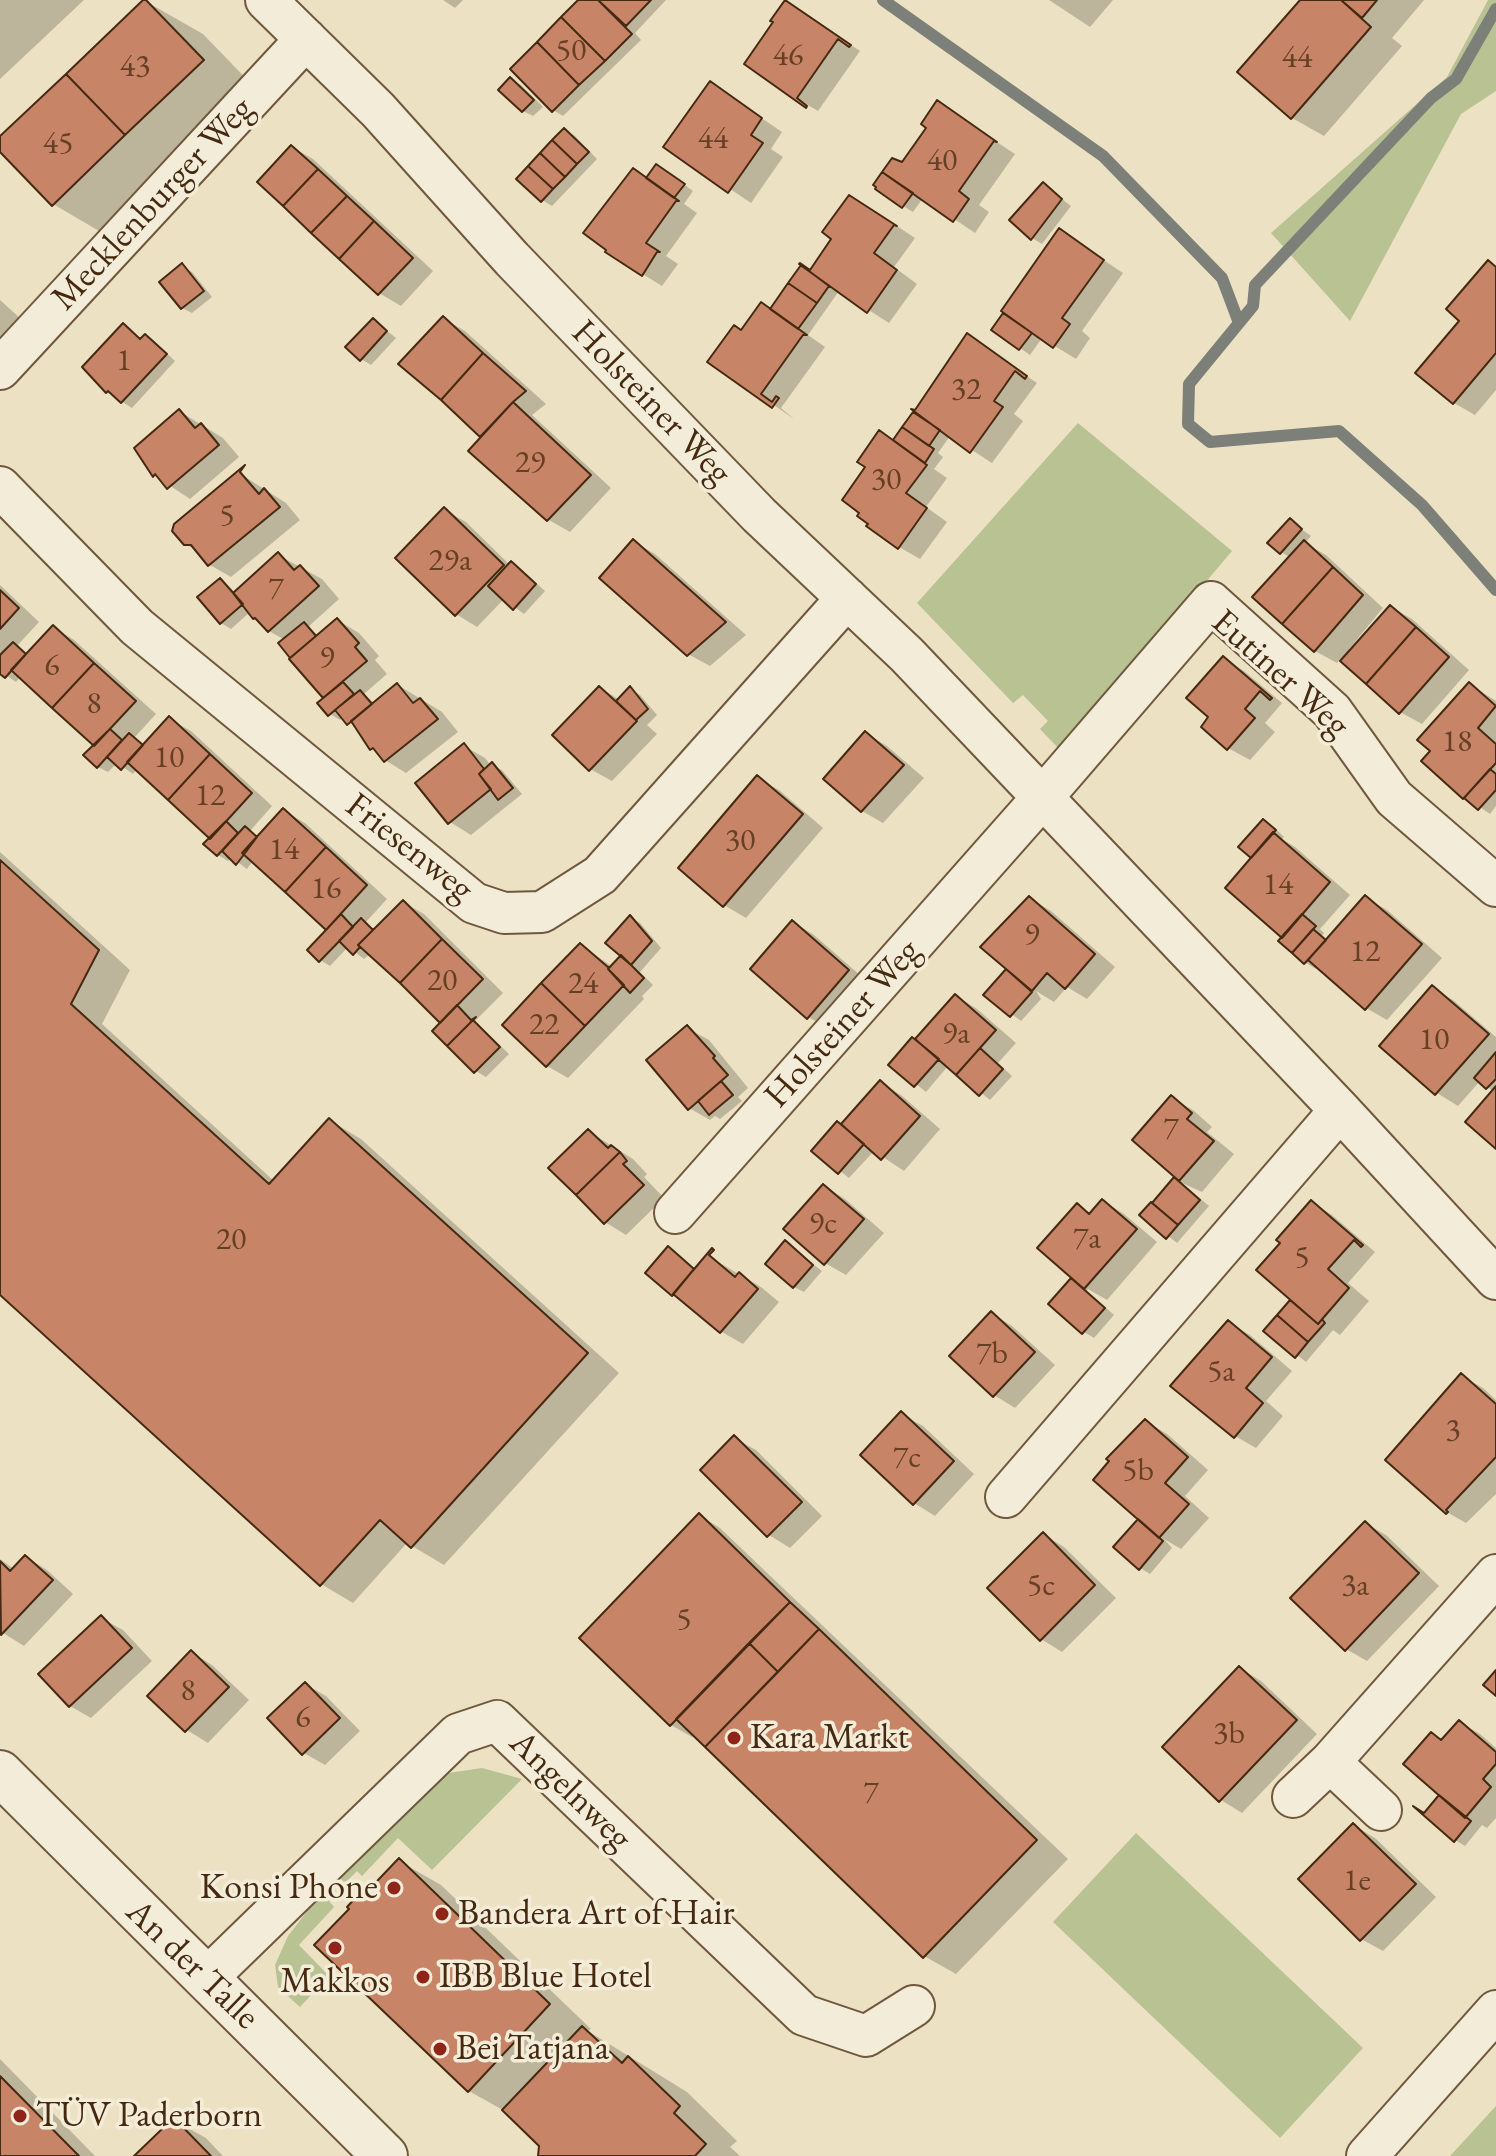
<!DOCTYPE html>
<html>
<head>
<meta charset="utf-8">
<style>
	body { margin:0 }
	canvas { display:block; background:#ece1c3 }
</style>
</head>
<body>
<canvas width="1496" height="2156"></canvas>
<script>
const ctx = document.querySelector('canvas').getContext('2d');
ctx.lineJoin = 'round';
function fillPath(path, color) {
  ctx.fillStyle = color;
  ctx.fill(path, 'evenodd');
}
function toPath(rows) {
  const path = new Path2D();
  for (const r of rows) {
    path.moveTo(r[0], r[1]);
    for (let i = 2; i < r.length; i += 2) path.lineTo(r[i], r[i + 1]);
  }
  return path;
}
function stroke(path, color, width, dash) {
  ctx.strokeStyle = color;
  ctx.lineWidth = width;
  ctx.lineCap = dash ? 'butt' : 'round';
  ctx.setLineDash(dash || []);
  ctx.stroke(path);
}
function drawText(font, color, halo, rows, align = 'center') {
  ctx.font = font + ' "EB Garamond",serif';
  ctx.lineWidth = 7;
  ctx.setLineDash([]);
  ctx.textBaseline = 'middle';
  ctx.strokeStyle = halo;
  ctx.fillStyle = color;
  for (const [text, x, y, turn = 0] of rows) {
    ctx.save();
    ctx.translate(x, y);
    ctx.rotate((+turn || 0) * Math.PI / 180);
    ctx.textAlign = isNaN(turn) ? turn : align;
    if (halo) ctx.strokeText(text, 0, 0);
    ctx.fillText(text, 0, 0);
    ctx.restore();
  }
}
fillPath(toPath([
	[1488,0,1496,0,1496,91,1461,114,1350,321,1271,233,1447,77],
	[1078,423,1232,551,1062,752,1040,729,1048,721,1023,695,1013,703,917,603],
	[482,1768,522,1779,432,1870,398,1838,362,1876,357,1871,345,1883,337,1875,442,1774],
	[1136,1833,1363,2048,1280,2138,1053,1922],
	[328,1884,336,1891,329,1901,334,1907,299,1945,329,1976,300,2007,278,1987,275,1965,288,1936],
	[1496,2106,1496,2156,1450,2156]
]), '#b8c293');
fillPath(toPath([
	[0,0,84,0,0,79],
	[443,0,463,0,455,8],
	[581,0,666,0,635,33,641,40,563,116,553,110],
	[1049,0,1113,0,1090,27],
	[1303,0,1424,0,1392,38,1402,46,1324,136,1292,118,1240,72],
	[145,1,203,34,261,94,111,238,53,204,0,149,0,139],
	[786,1,860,51,818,111,797,99,776,22],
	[511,80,521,85,543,107,533,116,523,111],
	[710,83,782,132,771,149,783,157,751,203,666,146],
	[938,103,1015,154,979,205,989,212,975,233,923,198,913,212,903,206,903,165,929,127],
	[565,130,575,136,597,159,552,206,542,200],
	[292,147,313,159,433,271,401,306,379,293],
	[667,172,693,191,684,204,697,213,666,256,678,264,662,286,641,273,647,179],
	[1044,185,1071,206,1042,244,1032,238],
	[871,209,915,238,894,267,917,284,889,323,839,291,808,335,825,347,781,408,794,419,710,361,742,332,772,311,810,273,834,238],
	[1060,231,1123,273,1082,331,1090,338,1076,359,1042,338,1030,355,994,330],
	[1488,262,1496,267,1496,390,1475,415,1454,403,1462,321],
	[182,266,192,272,212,297,192,313,182,308],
	[0,300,21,319,0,341],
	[444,319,465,331,546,404,532,415,611,488,570,532,549,520,470,451,483,437,401,363],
	[373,320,396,338,371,365,361,359],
	[123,325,142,340,145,337,155,342,175,361,132,408,107,392],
	[968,336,1037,383,1014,414,1023,421,992,463,950,436,938,453,943,457,934,469,947,478,926,507,947,522,920,559,899,547,894,442,913,414,926,422],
	[179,411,223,438,239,457,190,499,154,475,136,449],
	[239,473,286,503,300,520,231,577,210,565,200,552,185,544],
	[445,510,466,522,510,565,521,569,545,591,524,614,504,599,477,627,456,614],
	[1290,521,1311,536,1305,543,1326,555,1383,608,1349,649,1352,651,1391,607,1412,619,1469,670,1422,724,1400,712,1340,659,1337,663,1315,651,1255,597,1291,558,1281,552],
	[634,542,655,554,746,635,710,666,688,654],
	[278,555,322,579,339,599,308,627,319,636,337,620,359,633,379,656,375,660,387,674,364,694,375,704,398,685,442,712,458,732,406,773,385,760,372,748,358,729,343,717,340,720,330,714,327,698,281,644,285,640,269,631,250,612,231,629,221,623,220,580,236,593],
	[0,585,39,622,17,646,28,655,53,627,74,640,156,714,134,738,144,746,169,719,191,731,272,806,250,831,259,838,284,811,305,823,387,899,365,923,375,930,403,902,424,914,503,993,475,1021,509,1054,486,1077,476,1071,444,1022,370,954,364,959,348,947,330,966,320,960,329,929,253,861,247,869,231,857,228,861,218,855,212,838,137,769,133,774,117,763,108,772,98,767,96,745,21,676,16,682,0,671],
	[1223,658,1244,671,1282,703,1265,723,1275,732,1250,760,1228,748,1211,717],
	[1469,684,1496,701,1496,806,1490,814,1465,797,1424,761,1432,751],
	[600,688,620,700,630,689,640,695,657,715,647,725,657,734,612,781,590,769],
	[865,733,887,746,924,778,883,823,862,811],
	[464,746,485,758,491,766,502,770,522,794,471,835,450,822],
	[757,778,779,790,823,828,746,918,724,905],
	[1264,821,1274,827,1284,837,1282,839,1295,847,1350,895,1320,929,1324,933,1322,936,1328,941,1366,898,1387,910,1442,958,1387,1020,1366,1008,1318,966,1316,969,1306,963,1281,941,1284,937,1254,858],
	[0,852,130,970,102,1024,274,1181,329,1120,361,1139,619,1373,444,1565,407,1543,353,1603,321,1584,0,1292],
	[1030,898,1051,911,1115,967,1087,999,1067,987,1054,1002,1036,991,1041,999,1021,1021,986,995,1009,969],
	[630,917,640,923,661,948,640,972,653,985,642,996,644,999,568,1078,547,1066,580,945,613,967,622,957],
	[793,922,814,935,869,983,830,1029,808,1017],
	[1432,988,1453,1000,1496,1037,1496,1146,1494,1092,1480,1081,1458,1106,1437,1093,1382,1046],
	[956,996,977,1009,1016,1043,998,1063,1012,1076,990,1100,948,1066,926,1092,891,1064,916,1041],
	[687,1028,709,1040,748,1088,738,1097,742,1101,720,1119,715,1116,710,1120,689,1108],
	[880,1082,901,1095,940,1129,904,1171,874,1151,849,1178,814,1150,842,1126],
	[1171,1098,1193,1110,1212,1127,1207,1132,1234,1154,1202,1192,1182,1183,1209,1206,1177,1243,1142,1215,1177,1177],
	[588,1131,633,1159,647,1174,644,1177,664,1198,626,1235,605,1222],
	[824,1186,845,1199,884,1233,846,1275,825,1263],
	[1103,1201,1124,1214,1157,1242,1107,1300,1088,1289,1087,1291,1114,1315,1094,1338,1084,1332,1078,1285,1077,1205,1092,1214],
	[1311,1202,1332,1215,1375,1252,1348,1283,1369,1301,1340,1335,1333,1330,1306,1362,1266,1331,1293,1300,1283,1243],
	[785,1243,822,1271,804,1292,794,1287],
	[668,1249,696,1270,708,1256,761,1287,779,1302,743,1344,722,1332,684,1300],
	[991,1313,1012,1326,1055,1365,1015,1408,994,1395],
	[1229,1323,1250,1335,1292,1371,1266,1401,1283,1416,1256,1448,1235,1436],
	[1462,1376,1483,1388,1496,1400,1496,1494,1466,1523,1445,1511],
	[901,1414,923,1426,974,1474,935,1516,914,1503],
	[1145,1421,1167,1434,1208,1470,1185,1496,1209,1518,1181,1549,1164,1539,1172,1548,1150,1574,1140,1568],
	[734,1438,756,1450,822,1516,790,1548,769,1535],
	[699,1515,720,1528,1068,1859,956,1974,924,1956,695,1734,692,1737,671,1725],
	[1365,1523,1386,1535,1439,1586,1367,1661,1346,1649],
	[1043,1534,1064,1547,1116,1598,1062,1652,1041,1639],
	[26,1557,47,1570,73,1594,24,1646,0,1631,0,1559,14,1569],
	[101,1618,123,1630,152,1661,91,1718,70,1706],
	[191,1652,212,1665,249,1700,208,1743,187,1730],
	[1240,1668,1261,1681,1317,1734,1242,1813,1221,1800],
	[305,1684,326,1696,360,1731,325,1765,304,1753],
	[1459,1722,1480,1734,1496,1748,1496,1818,1487,1828,1482,1825,1465,1846,1455,1840,1442,1795,1432,1734,1443,1740],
	[1353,1825,1375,1838,1436,1897,1383,1951,1361,1939],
	[399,1861,441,1885,591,2029,588,2031,687,2092,737,2141,730,2147,740,2156,540,2156,542,2145,508,2113,469,2091,362,1900],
	[0,2059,95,2156,0,2156],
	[174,2120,206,2138,223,2156,136,2156]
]), '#0003');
stroke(toPath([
	[883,0,1103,156,1222,278,1239,323,1189,384,1188,424,1210,442,1339,431,1422,505,1496,590],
	[1239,323,1253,306,1255,285,1431,98,1456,79,1496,9]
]), '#7c8079', 12);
const building = toPath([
	[143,0,146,0,204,60,125,135,66,74,143,0],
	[578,0,598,0,632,34,605,61,561,17,578,0],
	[598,0,651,0,626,26,598,0],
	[785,0,851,45,849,47,838,39,797,98,807,106,806,108,744,64,773,22,770,21,785,0],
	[1300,0,1341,0,1371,27,1291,119,1237,72,1300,0],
	[1341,0,1377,0,1362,18,1341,0],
	[561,17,605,61,579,85,537,42,561,17],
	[537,42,579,85,552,112,510,69,537,42],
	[66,74,125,135,52,206,0,152,0,136,66,74],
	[510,77,534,100,522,112,498,90,510,77],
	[710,81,762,118,751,135,763,143,728,193,663,147,710,81],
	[937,100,997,142,994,141,959,191,969,199,953,222,882,172,892,158,902,162,926,128,921,124,937,100],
	[564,128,589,152,577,164,552,140,564,128],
	[552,140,577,164,565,177,540,153,552,140],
	[291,145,318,169,283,206,257,182,291,145],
	[540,153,565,177,553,189,528,166,540,153],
	[656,164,685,184,674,198,646,178,656,164],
	[528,166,553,189,541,202,516,179,528,166],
	[633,168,679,201,676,201,646,243,660,252,657,252,642,276,605,252,606,250,583,233,633,168],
	[318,169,347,196,311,233,283,206,318,169],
	[882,172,913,193,902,208,875,189,876,187,873,185,882,172],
	[1043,182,1062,199,1031,240,1009,220,1043,182],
	[849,195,897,226,894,225,874,253,897,270,867,313,799,264,800,263,810,270,831,239,822,232,849,195],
	[347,196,374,221,339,259,311,233,347,196],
	[374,221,413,258,378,295,339,259,374,221],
	[1059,228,1104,260,1062,318,1070,324,1053,348,1001,311,1059,228],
	[1488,260,1496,267,1496,353,1453,404,1415,373,1459,321,1446,309,1488,260],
	[182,263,204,291,181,309,159,282,182,263],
	[801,265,829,286,817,303,788,283,801,265],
	[788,283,817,303,798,329,770,309,788,283],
	[761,302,807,335,803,335,761,394,772,402,776,396,779,398,772,408,707,362,734,325,741,330,761,302],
	[1003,313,1032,333,1019,350,991,330,1003,313],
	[443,316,483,353,441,400,398,364,443,316],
	[373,318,387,331,360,361,345,347,373,318],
	[123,323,140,339,145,334,167,354,121,403,108,391,106,393,82,367,123,323],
	[967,333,1027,376,1025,379,1015,371,994,401,1003,407,970,453,911,409,915,410,967,333],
	[483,353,526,391,513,402,480,437,441,400,483,353],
	[513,402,591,475,547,521,468,451,513,402],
	[179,409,195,428,201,423,219,445,167,489,155,474,153,477,134,448,179,409],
	[913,412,940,430,929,446,902,427,913,412],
	[902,427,934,449,925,463,893,440,902,427],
	[879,430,927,465,906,493,927,508,898,549,866,526,868,524,857,516,859,513,842,500,865,467,857,462,879,430],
	[245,465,240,472,259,494,264,488,280,507,208,566,191,545,184,545,172,531,174,524,245,465],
	[444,507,504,565,455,616,395,558,444,507],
	[1290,518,1302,529,1280,554,1267,543,1290,518],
	[633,539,726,622,687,656,599,578,633,539],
	[1304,540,1333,567,1282,624,1252,597,1304,540],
	[278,552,294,570,300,565,319,586,268,632,255,618,253,619,233,593,278,552],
	[511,561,536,584,513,610,488,586,511,561],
	[1333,567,1363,595,1314,652,1282,624,1333,567],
	[220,578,243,604,220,624,197,597,220,578],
	[0,590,19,608,0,629,0,590],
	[1390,605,1416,627,1366,684,1340,661,1390,605],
	[337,618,359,643,355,647,367,661,323,698,289,659,337,618],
	[304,622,316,636,290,658,278,643,304,622],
	[53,625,94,663,52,708,11,670,53,625],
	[1416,627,1449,657,1399,714,1366,684,1416,627],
	[13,642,26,654,5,678,0,674,0,655,13,642],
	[1223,656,1272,698,1270,700,1260,691,1245,709,1255,718,1227,750,1201,727,1208,717,1186,698,1223,656],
	[94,663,136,701,94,746,52,708,94,663],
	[343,682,354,694,328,716,317,703,343,682],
	[1469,682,1496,706,1478,728,1496,744,1496,763,1463,799,1421,761,1430,751,1417,740,1469,682],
	[397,683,413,703,420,698,438,719,384,762,373,748,370,750,351,721,397,683],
	[599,686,637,721,589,771,552,735,599,686],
	[630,686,648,709,636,720,616,701,630,686],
	[360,690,372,704,347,725,335,710,360,690],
	[169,716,210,754,168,800,127,762,169,716],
	[110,729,122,740,97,768,83,755,110,729],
	[865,731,904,765,861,812,823,779,865,731],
	[129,733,143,745,121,770,107,757,129,733],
	[464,743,484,769,479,774,491,789,448,824,415,783,464,743],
	[210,754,252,793,210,839,168,800,210,754],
	[492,762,513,788,498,800,479,774,492,762],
	[1490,769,1496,774,1496,790,1478,810,1464,798,1490,769],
	[757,775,803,814,723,907,678,868,757,775],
	[283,808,326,847,285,892,242,853,283,808],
	[1263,819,1276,830,1251,858,1238,847,1263,819],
	[226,821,238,833,217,856,203,844,226,821],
	[245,826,257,837,236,865,222,851,245,826],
	[1273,832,1330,882,1282,938,1225,888,1273,832],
	[326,847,367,885,326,930,285,892,326,847],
	[0,860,99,950,71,1004,269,1184,329,1118,588,1353,411,1548,380,1520,320,1586,0,1295,0,860],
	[1365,895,1422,944,1365,1010,1308,960,1365,895],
	[1029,896,1095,954,1065,989,1047,973,1032,991,980,947,1029,896],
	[403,900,442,939,400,983,358,945,403,900],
	[341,914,353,927,319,962,307,950,341,914],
	[1302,914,1316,926,1292,953,1278,941,1302,914],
	[630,915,652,941,631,965,605,943,630,915],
	[361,918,373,930,358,945,360,947,353,955,339,941,361,918],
	[792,920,849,970,807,1019,750,969,792,920],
	[1313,929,1326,940,1304,964,1292,953,1313,929],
	[442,939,483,979,440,1023,400,983,442,939],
	[580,943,609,968,608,969,624,985,585,1026,541,983,580,943],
	[621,955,644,978,630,993,608,969,621,955],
	[1006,969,1032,992,1010,1017,983,995,1006,969],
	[541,983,585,1026,546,1067,502,1025,541,983],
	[1432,985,1489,1034,1435,1095,1379,1046,1432,985],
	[955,994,996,1030,956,1075,915,1039,955,994],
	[457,1005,471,1020,476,1017,447,1046,432,1031,457,1005],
	[473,1020,500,1047,474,1073,447,1046,473,1020],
	[687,1025,715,1056,713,1058,728,1075,688,1110,646,1060,687,1025],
	[912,1037,939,1059,914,1087,888,1065,912,1037],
	[980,1048,1003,1069,979,1096,956,1075,980,1048],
	[1496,1052,1496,1079,1486,1089,1474,1078,1496,1052],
	[880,1080,920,1116,881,1160,841,1124,880,1080],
	[721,1081,733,1095,709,1115,698,1101,721,1081],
	[1496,1086,1496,1149,1465,1122,1496,1086],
	[1171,1095,1192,1113,1187,1119,1214,1141,1179,1181,1132,1140,1171,1095],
	[837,1121,864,1144,838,1174,811,1151,837,1121],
	[588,1129,608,1148,611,1145,620,1152,576,1195,548,1168,588,1129],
	[620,1152,627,1161,623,1164,644,1185,604,1224,576,1195,620,1152],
	[1174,1177,1200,1200,1178,1225,1152,1203,1174,1177],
	[823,1184,864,1219,824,1265,783,1229,823,1184],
	[1102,1199,1137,1229,1084,1289,1037,1248,1077,1203,1089,1214,1102,1199],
	[1311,1200,1363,1245,1361,1247,1354,1240,1328,1269,1349,1288,1318,1324,1256,1270,1280,1243,1276,1240,1311,1200],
	[1151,1202,1178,1225,1166,1239,1139,1215,1151,1202],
	[785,1240,813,1265,793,1288,765,1264,785,1240],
	[668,1246,694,1269,672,1296,645,1273,668,1246],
	[712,1248,714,1250,709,1255,735,1277,739,1272,758,1289,720,1333,673,1294,712,1248],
	[1071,1278,1105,1308,1082,1334,1048,1304,1071,1278],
	[1290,1300,1318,1324,1322,1319,1325,1323,1308,1342,1277,1315,1290,1300],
	[991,1311,1035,1352,993,1397,949,1356,991,1311],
	[1277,1315,1308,1342,1295,1358,1263,1331,1277,1315],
	[1228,1320,1272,1357,1246,1388,1263,1403,1234,1438,1170,1386,1228,1320],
	[1461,1373,1496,1404,1496,1457,1446,1510,1448,1512,1446,1514,1385,1460,1461,1373],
	[901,1411,954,1461,913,1505,860,1455,901,1411],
	[1145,1419,1188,1457,1165,1483,1189,1504,1159,1538,1093,1480,1109,1461,1106,1459,1145,1419],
	[734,1435,802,1502,767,1537,700,1470,734,1435],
	[699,1513,790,1602,670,1726,579,1638,699,1513],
	[1138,1519,1163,1541,1139,1570,1113,1547,1138,1519],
	[1365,1521,1419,1573,1345,1651,1290,1598,1365,1521],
	[1043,1532,1095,1585,1040,1641,987,1588,1043,1532],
	[25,1555,53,1580,1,1635,0,1561,10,1571,25,1555],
	[790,1602,819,1629,778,1672,749,1643,790,1602],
	[101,1615,132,1648,69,1707,38,1674,101,1615],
	[819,1629,1037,1840,923,1958,705,1747,819,1629],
	[749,1643,778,1672,705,1747,676,1719,749,1643],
	[191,1650,229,1687,185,1732,147,1696,191,1650],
	[1239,1666,1297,1720,1219,1802,1162,1747,1239,1666],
	[1496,1670,1496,1696,1483,1685,1496,1670],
	[305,1682,340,1718,302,1755,267,1718,305,1682],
	[1459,1720,1496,1752,1496,1764,1483,1779,1491,1787,1465,1818,1403,1764,1431,1732,1441,1740,1459,1720],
	[1439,1795,1471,1821,1454,1842,1413,1806,1424,1813,1439,1795],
	[1353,1823,1416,1884,1360,1941,1298,1879,1353,1823],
	[399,1858,550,2004,468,2092,314,1945,349,1909,347,1907,358,1895,361,1898,399,1858],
	[582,2026,622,2063,628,2056,680,2106,674,2113,706,2144,695,2156,538,2156,539,2146,502,2110,582,2026],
	[0,2076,79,2156,0,2156,0,2076],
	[173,2117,211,2156,134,2156,162,2129,173,2117]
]);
fillPath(building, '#c88466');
stroke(building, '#452a11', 2);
const minor = toPath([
	[266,0,378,110,512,259,759,515,907,655,1340,1110,1496,1279],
	[0,369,306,39],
	[0,487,137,627,474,903,504,913,542,912,600,875,847,598],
	[675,1213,1042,798,1211,602,1332,711,1394,798,1496,886],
	[1006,1497,1340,1110],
	[1330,1762,1381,1810],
	[1293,1797,1330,1762,1496,1575],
	[206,1979,458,1734,497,1721,804,2015,866,2036,914,2006],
	[1367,2156,1496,2011]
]);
const tertiary = toPath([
	[0,1773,385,2156]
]);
stroke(minor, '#6f583e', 44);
stroke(tertiary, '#6f583e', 48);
stroke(minor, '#f3ecd8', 40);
stroke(tertiary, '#f3ecd8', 44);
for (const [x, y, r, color] of [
	[734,1738,8,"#8f2418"],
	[394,1888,8,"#8f2418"],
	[442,1914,8,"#8f2418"],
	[335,1948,8,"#8f2418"],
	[423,1977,8,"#8f2418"],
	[440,2049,8,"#8f2418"],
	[20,2116,8,"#8f2418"]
]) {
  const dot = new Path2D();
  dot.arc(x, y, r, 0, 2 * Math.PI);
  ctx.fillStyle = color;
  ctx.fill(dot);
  stroke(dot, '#f3ecd8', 3);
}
drawText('32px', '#664026', null, [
	["50",571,51],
	["46",788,56],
	["44",1297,58],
	["43",135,67],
	["44",713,139],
	["45",58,144],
	["40",942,161],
	["1",124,361],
	["32",966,390],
	["29",530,463],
	["30",886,480],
	["5",227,516],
	["29a",450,561],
	["7",276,589],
	["9",327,658],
	["6",52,666],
	["8",94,704],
	["18",1457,742],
	["10",169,758],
	["12",210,796],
	["30",740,841],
	["14",284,850],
	["14",1278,885],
	["16",326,889],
	["9",1032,935],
	["12",1365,952],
	["20",442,981],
	["24",583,984],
	["22",544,1025],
	["9a",956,1034],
	["10",1434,1040],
	["7",1171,1129],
	["9c",823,1224],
	["7a",1087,1239],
	["20",231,1240],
	["5",1302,1258],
	["7b",992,1354],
	["5a",1221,1372],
	["3",1453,1431],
	["7c",907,1458],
	["5b",1138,1471],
	["5c",1041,1586],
	["3a",1355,1586],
	["5",684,1620],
	["8",188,1691],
	["6",303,1718],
	["3b",1229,1734],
	["7",871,1793],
	["1e",1357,1881]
]);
drawText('36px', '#452a11', '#f3ecd8', [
	["Mecklenburger Weg",153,204,-47],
	["Holsteiner Weg",651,403,46],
	["Eutiner Weg",1280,674,42],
	["Friesenweg",409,848,38],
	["Holsteiner Weg",843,1024,-48],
	["Angelnweg",570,1791,44],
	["An der Talle",192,1965,44]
]);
drawText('36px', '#452a11', '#f3ecd8', [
	["Kara Markt",750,1738],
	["Konsi Phone",378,1888,"right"],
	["Bandera Art of Hair",458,1914],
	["IBB Blue Hotel",439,1977],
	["Makkos",335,1982,"center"],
	["Bei Tatjana",456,2049],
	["TÜV Paderborn",36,2116]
], 'left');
</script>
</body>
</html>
